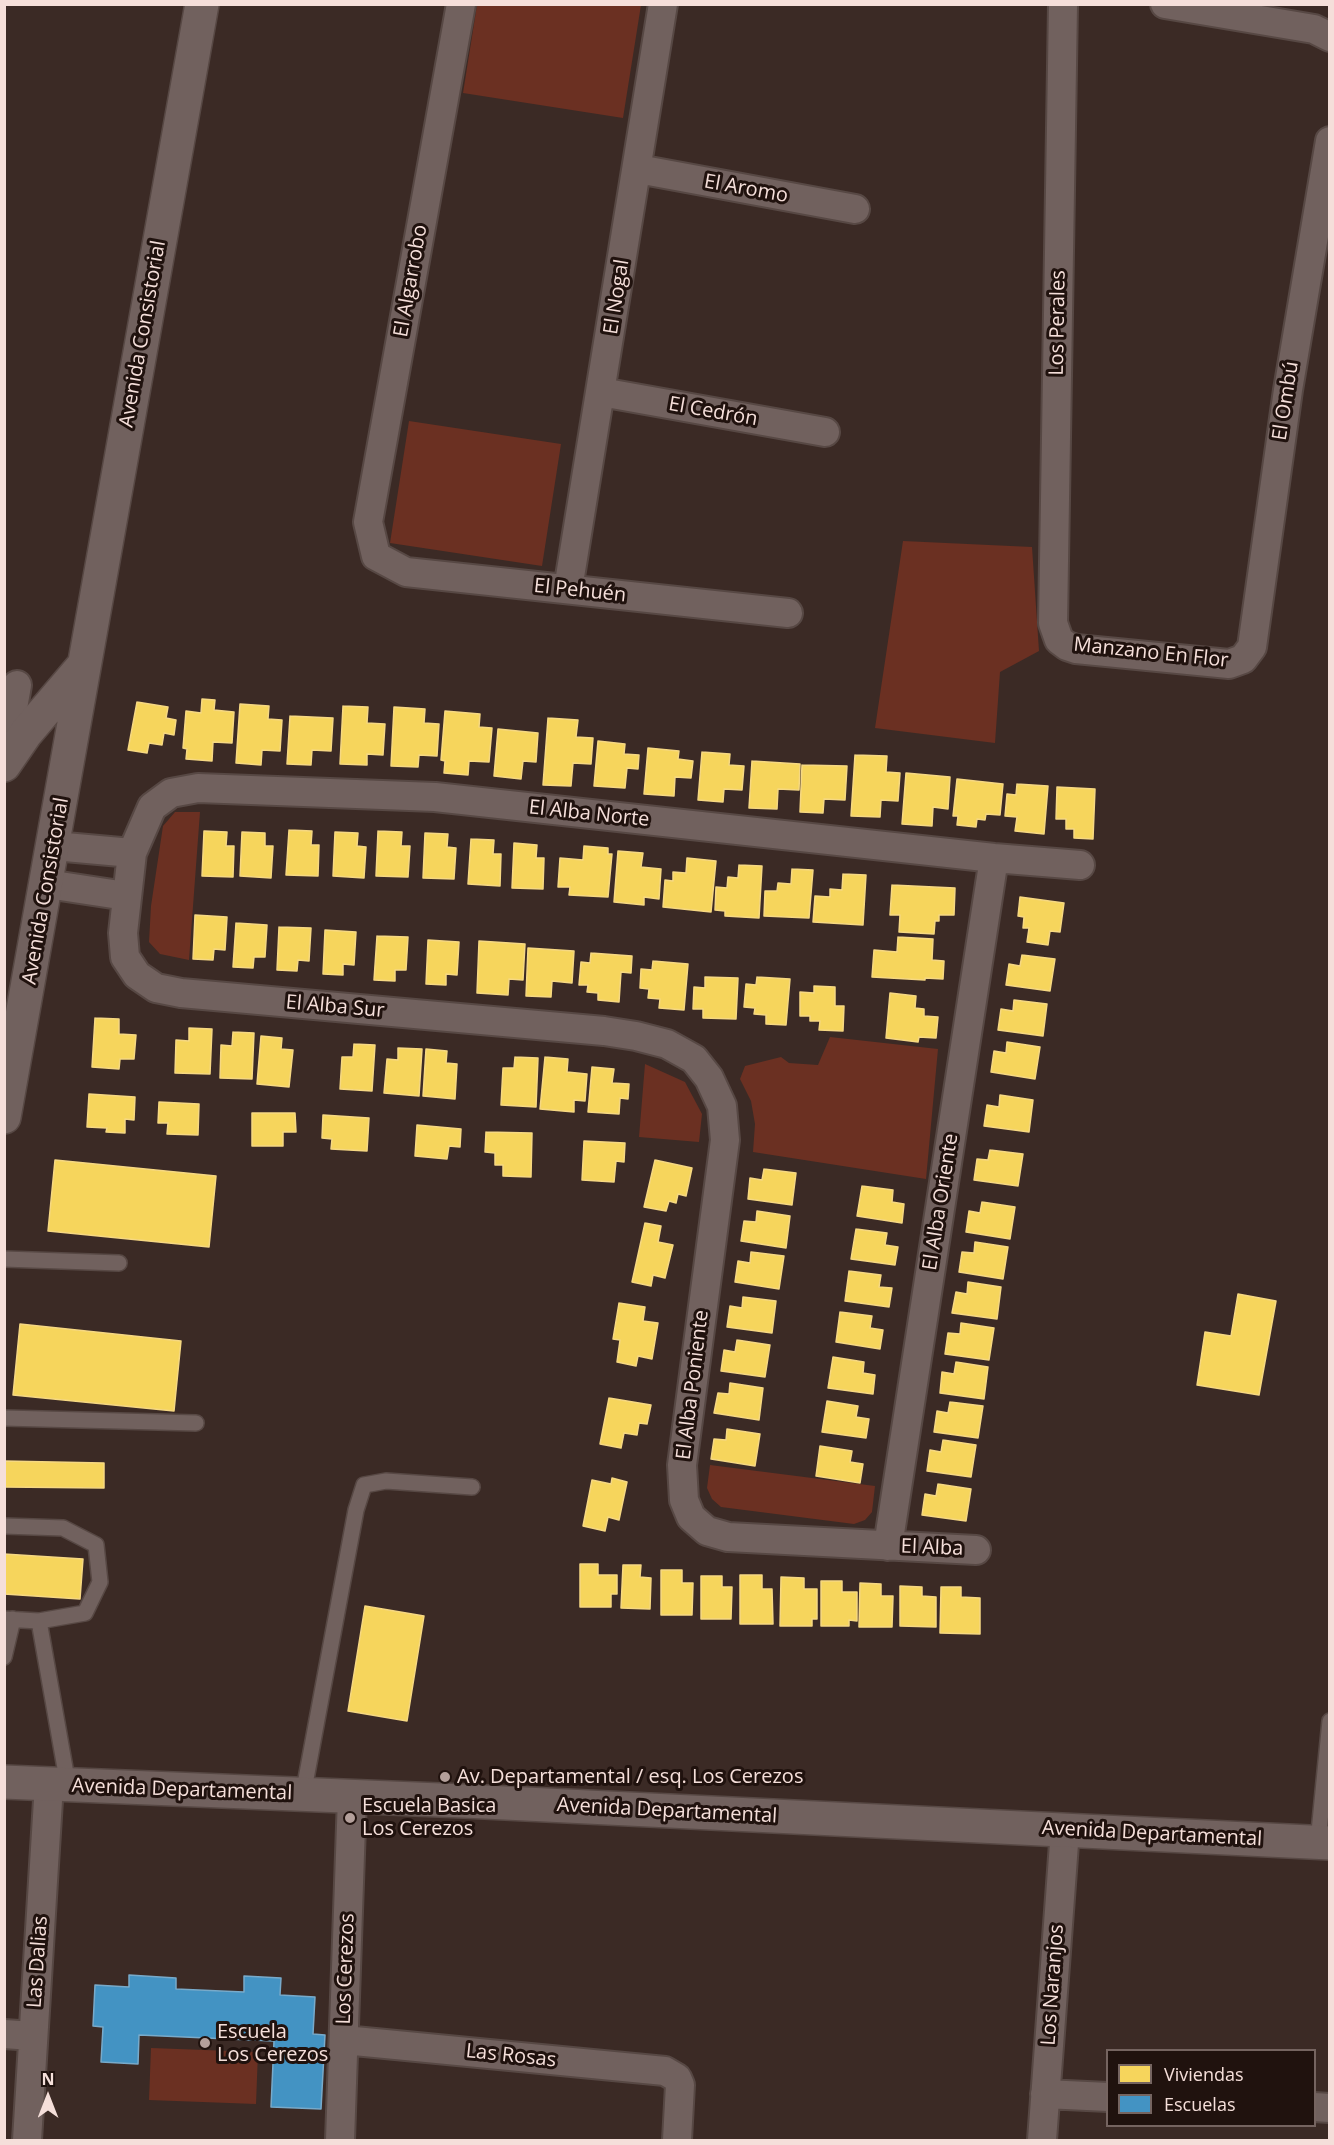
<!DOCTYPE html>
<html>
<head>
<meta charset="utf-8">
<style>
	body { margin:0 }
	#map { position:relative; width:1334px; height:2145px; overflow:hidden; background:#3b2a25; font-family:"Open Sans",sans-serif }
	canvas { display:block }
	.frame { position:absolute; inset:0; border:6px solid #f5dfda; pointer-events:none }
	.legend { position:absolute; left:1106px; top:2049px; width:210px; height:78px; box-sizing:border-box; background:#20120e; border:2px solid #756460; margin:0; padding:8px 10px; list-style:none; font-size:18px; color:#f5dfda }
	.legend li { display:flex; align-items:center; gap:12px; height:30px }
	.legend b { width:30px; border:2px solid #756460 }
	.north { position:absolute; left:18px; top:2067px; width:60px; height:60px; -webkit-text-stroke:4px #20120e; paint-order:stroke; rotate:0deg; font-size:16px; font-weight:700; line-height:24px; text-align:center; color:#f5dfda }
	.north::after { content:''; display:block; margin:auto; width:21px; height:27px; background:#f5dfda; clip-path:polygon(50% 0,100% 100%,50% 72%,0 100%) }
</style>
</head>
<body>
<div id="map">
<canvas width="1334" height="2145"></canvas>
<div class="frame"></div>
<ul class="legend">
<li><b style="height:16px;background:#f6d55c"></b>Viviendas</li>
<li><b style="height:16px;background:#4393c3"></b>Escuelas</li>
</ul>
<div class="north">N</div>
</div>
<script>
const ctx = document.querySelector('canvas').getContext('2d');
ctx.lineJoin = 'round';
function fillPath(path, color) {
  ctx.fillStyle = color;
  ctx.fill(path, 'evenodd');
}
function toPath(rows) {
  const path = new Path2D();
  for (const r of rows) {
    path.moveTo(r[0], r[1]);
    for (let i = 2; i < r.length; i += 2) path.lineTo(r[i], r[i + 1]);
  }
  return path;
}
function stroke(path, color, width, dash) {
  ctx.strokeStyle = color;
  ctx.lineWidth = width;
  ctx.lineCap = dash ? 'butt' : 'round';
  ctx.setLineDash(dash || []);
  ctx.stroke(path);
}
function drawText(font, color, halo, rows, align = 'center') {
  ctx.font = font + ' "Open Sans",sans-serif';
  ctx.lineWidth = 6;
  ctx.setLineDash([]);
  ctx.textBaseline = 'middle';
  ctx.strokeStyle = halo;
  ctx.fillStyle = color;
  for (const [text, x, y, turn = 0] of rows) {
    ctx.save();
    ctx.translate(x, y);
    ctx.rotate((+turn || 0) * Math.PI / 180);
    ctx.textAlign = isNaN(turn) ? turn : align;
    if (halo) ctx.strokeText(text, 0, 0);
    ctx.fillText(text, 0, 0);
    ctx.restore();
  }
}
fillPath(toPath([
	[477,5,641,5,623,118,463,93],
	[409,421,561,444,542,566,390,543],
	[903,541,1032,547,1039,651,1000,672,995,743,875,728],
	[175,812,200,812,189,960,160,954,149,942,151,906,163,826],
	[830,1037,938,1049,926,1179,753,1152,755,1124,751,1101,740,1079,745,1066,781,1057,789,1063,818,1065],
	[645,1064,685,1082,702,1114,699,1142,639,1137],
	[710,1465,875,1486,872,1512,865,1520,854,1524,721,1507,712,1499,707,1488],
	[151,2048,258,2052,256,2104,149,2100]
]), '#6b3022');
const homes = toPath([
	[202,699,215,700,214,710,234,712,232,743,213,742,212,761,186,759,187,749,183,748,186,711,201,713,202,699],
	[137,702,168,707,166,718,176,720,174,735,164,733,162,745,149,743,147,753,128,750,137,702],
	[240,704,269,706,268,719,282,720,280,751,262,750,261,765,236,763,240,704],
	[343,706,368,707,367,723,385,724,383,755,367,754,367,765,340,764,343,706],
	[394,707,425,709,424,723,439,724,437,756,419,755,418,767,391,766,394,707],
	[445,711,480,714,479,727,492,728,489,762,469,761,468,775,444,773,445,761,441,760,445,711],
	[290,716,333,718,331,751,312,750,311,765,287,764,290,716],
	[548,718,578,720,576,737,593,738,591,764,573,763,571,786,543,785,548,718],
	[498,729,538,733,536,762,523,761,521,779,494,776,498,729],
	[598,741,625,744,624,754,639,755,638,769,627,768,625,788,594,786,598,741],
	[648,748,679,751,678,759,693,761,691,778,675,777,674,796,644,794,648,748],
	[702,752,730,754,729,765,744,766,742,790,724,789,723,802,698,800,702,752],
	[855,755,887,756,886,772,900,773,898,801,881,800,880,817,851,816,855,755],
	[752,761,800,764,799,790,778,789,777,809,749,808,752,761],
	[802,765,847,766,845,800,824,799,823,813,800,812,802,765],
	[906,773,950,777,948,809,933,807,932,826,902,824,906,773],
	[957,779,1003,784,1000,815,986,814,985,820,977,819,976,827,957,825,958,816,953,816,957,779],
	[1017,784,1048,786,1044,834,1015,831,1017,817,1005,816,1007,794,1016,795,1017,784],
	[1057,787,1095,789,1093,839,1074,838,1074,829,1066,829,1066,819,1056,819,1057,787],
	[289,830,312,831,311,845,319,845,318,876,286,875,289,830],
	[204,831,227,832,226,846,234,846,233,877,202,876,204,831],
	[378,831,402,832,401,846,410,846,408,877,376,876,378,831],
	[242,832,265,833,265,846,273,846,271,878,240,876,242,832],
	[335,832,358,833,357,846,366,847,364,878,333,876,335,832],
	[425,833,448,834,447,847,456,848,454,879,423,878,425,833],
	[471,839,494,840,493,854,501,854,500,886,468,884,471,839],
	[514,843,537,845,536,858,544,858,543,889,512,888,514,843],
	[584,846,608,848,608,854,612,854,608,897,569,895,570,887,558,887,560,858,583,860,584,846],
	[618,851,643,853,641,867,661,869,659,899,644,897,644,905,614,902,618,851],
	[687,858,716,861,711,912,663,907,665,880,673,881,673,872,686,873,687,858],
	[739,865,762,866,759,918,725,916,725,911,715,910,716,887,727,888,728,877,738,878,739,865],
	[792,869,813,870,809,918,764,916,765,891,777,891,778,883,791,884,792,869],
	[843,874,866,875,863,925,813,922,815,896,830,897,830,889,842,890,843,874],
	[892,885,955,888,954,915,939,915,939,921,935,921,934,934,899,932,900,915,890,915,892,885],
	[1020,897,1064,903,1060,932,1050,931,1048,945,1027,942,1029,928,1023,928,1024,917,1018,916,1020,897],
	[195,915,227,917,225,950,214,949,213,960,193,959,195,915],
	[236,923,267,925,265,957,254,957,253,968,233,967,236,923],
	[279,927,311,928,309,961,298,960,297,971,277,970,279,927],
	[325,930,356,932,354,965,343,964,343,975,323,974,325,930],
	[377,936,408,937,406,970,395,970,395,981,374,980,377,936],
	[898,937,933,939,932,960,944,961,943,979,925,978,925,980,872,977,874,950,897,952,898,937],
	[428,940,459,942,457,975,446,974,446,985,426,984,428,940],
	[479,941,525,944,523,980,509,979,508,995,477,993,479,941],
	[528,948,574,951,572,983,552,981,551,997,526,996,528,948],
	[591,953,632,956,631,973,621,972,619,1002,598,1000,598,993,587,992,588,985,579,985,581,962,590,963,591,953],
	[1022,955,1055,959,1050,991,1006,985,1009,964,1020,966,1022,955],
	[653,961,688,964,684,1010,659,1008,660,999,648,998,649,989,640,988,641,969,652,970,653,961],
	[705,977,738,978,736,1019,703,1018,703,1009,693,1009,694,987,705,988,705,977],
	[757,977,790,979,786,1025,766,1024,766,1015,754,1014,755,1008,744,1007,746,984,756,985,757,977],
	[814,986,835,987,835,1006,844,1006,843,1031,819,1030,820,1021,810,1021,810,1016,800,1016,800,992,814,993,814,986],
	[890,993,916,996,915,1008,924,1009,924,1016,938,1017,936,1038,919,1037,918,1042,886,1038,890,993],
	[1014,1000,1047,1004,1043,1036,998,1030,1001,1009,1013,1011,1014,1000],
	[95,1018,119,1019,119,1034,136,1035,134,1059,120,1059,119,1069,92,1067,95,1018],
	[189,1028,212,1029,210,1074,175,1073,176,1040,189,1041,189,1028],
	[233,1032,254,1033,252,1079,220,1078,221,1045,232,1046,233,1032],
	[261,1036,282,1038,281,1049,293,1050,289,1087,257,1084,261,1036],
	[1007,1042,1040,1047,1035,1079,991,1072,994,1051,1006,1053,1007,1042],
	[354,1044,375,1045,372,1091,340,1089,342,1057,353,1057,354,1044],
	[398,1048,422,1049,419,1096,384,1093,387,1059,398,1060,398,1048],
	[426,1049,447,1051,446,1063,457,1064,455,1099,423,1096,426,1049],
	[515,1057,538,1058,536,1107,501,1105,503,1068,514,1068,515,1057],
	[545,1057,568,1059,567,1072,587,1074,585,1101,574,1100,574,1112,540,1109,545,1057],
	[592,1067,614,1069,612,1083,629,1084,628,1099,620,1098,619,1114,588,1112,592,1067],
	[89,1094,135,1097,134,1120,125,1119,125,1133,106,1132,107,1128,87,1127,89,1094],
	[1000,1095,1033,1100,1029,1132,984,1126,987,1105,999,1107,1000,1095],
	[159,1102,199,1104,198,1135,167,1134,168,1123,158,1123,159,1102],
	[252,1113,295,1113,296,1132,283,1132,283,1146,252,1146,252,1113],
	[323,1115,369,1118,367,1151,331,1149,332,1139,322,1138,323,1115],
	[417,1125,461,1129,460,1147,449,1146,447,1159,415,1156,417,1125],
	[486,1132,532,1133,531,1177,503,1176,503,1165,495,1165,495,1153,485,1152,486,1132],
	[584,1141,625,1143,624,1162,616,1161,614,1182,582,1180,584,1141],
	[990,1150,1023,1154,1018,1186,974,1180,977,1159,988,1160,990,1150],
	[55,1160,216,1176,209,1247,48,1231,55,1160],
	[655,1160,692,1168,686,1196,678,1194,676,1203,669,1201,666,1211,644,1207,655,1160],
	[764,1169,796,1173,792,1205,748,1199,750,1178,762,1180,764,1169],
	[862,1186,893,1190,892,1202,904,1204,902,1223,857,1216,862,1186],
	[982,1202,1015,1207,1010,1239,966,1232,969,1211,980,1213,982,1202],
	[757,1211,790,1216,786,1248,741,1241,744,1221,756,1222,757,1211],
	[645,1223,661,1226,658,1242,673,1245,665,1278,653,1275,651,1286,632,1282,645,1223],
	[856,1229,887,1233,885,1245,898,1247,895,1265,851,1259,856,1229],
	[975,1242,1008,1247,1003,1279,959,1272,962,1252,974,1253,975,1242],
	[751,1252,784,1256,779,1289,735,1282,738,1261,750,1263,751,1252],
	[849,1271,881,1275,879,1287,892,1288,889,1307,845,1301,849,1271],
	[968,1282,1001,1287,997,1319,952,1313,956,1292,967,1294,968,1282],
	[1238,1294,1276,1301,1259,1395,1197,1385,1205,1332,1231,1336,1238,1294],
	[743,1297,776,1301,772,1333,727,1327,730,1306,742,1308,743,1297],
	[619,1303,645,1307,643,1321,658,1323,652,1359,638,1356,636,1366,617,1362,620,1340,613,1339,619,1303],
	[840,1312,872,1316,870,1328,883,1330,880,1349,836,1342,840,1312],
	[961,1323,994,1328,989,1360,945,1354,948,1333,960,1334,961,1323],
	[20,1324,181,1341,174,1411,13,1395,20,1324],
	[737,1340,770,1345,765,1377,721,1371,724,1350,735,1352,737,1340],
	[833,1357,864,1362,863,1373,875,1375,873,1394,828,1388,833,1357],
	[956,1362,988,1367,984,1399,940,1393,942,1372,954,1374,956,1362],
	[730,1383,763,1388,759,1420,714,1413,718,1393,729,1394,730,1383],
	[609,1398,651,1405,647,1424,639,1423,637,1435,624,1433,621,1448,600,1444,609,1398],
	[827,1401,858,1406,856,1417,869,1419,866,1438,822,1432,827,1401],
	[950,1402,983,1406,978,1438,934,1432,937,1411,948,1413,950,1402],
	[727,1429,760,1434,755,1466,711,1459,714,1439,726,1440,727,1429],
	[943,1440,976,1445,971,1477,927,1471,930,1450,941,1452,943,1440],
	[820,1446,852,1451,850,1462,863,1464,860,1483,816,1476,820,1446],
	[4,1461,104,1463,104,1488,4,1487,4,1461],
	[612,1478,627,1482,619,1520,608,1517,605,1531,583,1526,592,1480,611,1484,612,1478],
	[938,1484,971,1489,966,1521,922,1515,925,1494,936,1496,938,1484],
	[4,1554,83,1559,80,1599,4,1594,4,1554],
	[580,1564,598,1564,598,1575,617,1575,617,1594,611,1594,611,1607,580,1607,580,1564],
	[623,1565,641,1565,640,1577,651,1578,650,1609,621,1608,623,1565],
	[661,1570,682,1570,682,1583,693,1583,692,1615,661,1615,661,1570],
	[740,1575,762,1575,762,1589,772,1589,773,1624,740,1624,740,1575],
	[701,1576,722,1576,722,1587,732,1587,731,1619,701,1619,701,1576],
	[781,1577,804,1578,804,1589,817,1589,817,1619,812,1619,812,1626,780,1626,781,1577],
	[821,1581,842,1581,842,1592,857,1592,857,1621,849,1620,849,1626,821,1626,821,1581],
	[860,1583,881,1584,881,1596,893,1596,892,1627,859,1627,860,1583],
	[900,1586,922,1587,922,1596,936,1597,936,1627,900,1626,900,1586],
	[941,1587,961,1587,961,1597,980,1598,980,1634,940,1633,941,1587],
	[365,1606,424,1616,407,1721,348,1711,365,1606]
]);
fillPath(homes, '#f6d55c');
stroke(homes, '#f6d882', 1.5);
const schools = toPath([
	[129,1975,176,1978,176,1989,244,1992,244,1976,281,1978,280,1995,315,1997,313,2034,325,2035,321,2109,271,2107,274,2041,139,2035,138,2064,101,2062,103,2027,93,2026,95,1985,129,1987,129,1975]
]);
fillPath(schools, '#4393c3');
stroke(schools, '#78aaca', 1.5);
const service = toPath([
	[4,1259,119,1263],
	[4,1418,196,1423],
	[4,1526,63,1528,96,1545,100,1582,85,1613,39,1621,4,1619],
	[39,1621,68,1785],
	[4,1657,13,1619],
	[303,1795,356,1510,364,1485,386,1481,472,1487],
	[1318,1842,1330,1721]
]);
const minor = toPath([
	[461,4,368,522,376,556,406,572,788,613],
	[1063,4,1053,623,1059,640,1067,646,1076,649,1229,664,1243,659,1252,647,1288,390,1330,141],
	[1165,4,1314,29,1330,37],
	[638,169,855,209],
	[601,392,825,432],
	[568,589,663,4],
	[4,760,17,685],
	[54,846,132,853],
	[47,884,126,896],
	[888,1546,994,858],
	[976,1550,728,1537,707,1531,691,1517,684,1500,682,1465,725,1140,722,1106,709,1078,694,1059,667,1044,636,1036,604,1031,181,993,156,988,137,975,125,957,123,933,132,853,152,807,171,793,198,788,435,797,994,858,1080,865],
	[4,2034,33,2036],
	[344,2040,665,2071,677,2078,680,2085,677,2140],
	[1045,2094,1108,2097],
	[1314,2107,1330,2108],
	[27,2140,49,1784],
	[340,2140,352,1797],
	[1042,2140,1065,1830]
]);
const tertiary = toPath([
	[4,765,26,733,84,665],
	[4,1117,202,4],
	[4,1782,464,1801,1330,1843]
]);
stroke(service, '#574844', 18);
stroke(minor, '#574844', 32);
stroke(tertiary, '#574844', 36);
stroke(service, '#71615e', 15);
stroke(minor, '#71615e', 28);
stroke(tertiary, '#71615e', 33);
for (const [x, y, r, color] of [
	[445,1777,6,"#b4a09b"],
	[350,1818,6,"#b4a09b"],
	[205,2043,6,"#b4a09b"]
]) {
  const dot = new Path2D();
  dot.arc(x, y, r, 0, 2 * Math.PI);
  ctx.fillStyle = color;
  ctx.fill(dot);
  stroke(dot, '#20120e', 2);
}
drawText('20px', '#f5dfda', '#20120e', [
	["El Aromo",746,189,10],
	["El Algarrobo",411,281,-80],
	["El Nogal",617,297,-81],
	["Los Perales",1058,323,-89],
	["Avenida Consistorial",143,334,-80],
	["El Ombú",1286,401,-81],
	["El Cedrón",713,412,10],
	["El Pehuén",580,591,6],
	["Manzano En Flor",1151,653,6],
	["El Alba Norte",589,814,6],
	["Avenida Consistorial",46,891,-80],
	["El Alba Sur",335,1007,5],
	["El Alba Oriente",941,1202,-81],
	["El Alba Poniente",693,1385,-83],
	["El Alba",932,1548,2],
	["Avenida Departamental",182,1790,2],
	["Avenida Departamental",667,1811,3],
	["Avenida Departamental",1152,1834,3],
	["Las Dalias",38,1962,-86],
	["Los Cerezos",346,1969,-88],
	["Los Naranjos",1053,1985,-86],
	["Las Rosas",511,2056,6]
]);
drawText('20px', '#f5dfda', '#20120e', [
	["Av. Departamental / esq. Los Cerezos",457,1777],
	["Escuela Basica",362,1806],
	["Los Cerezos",362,1829],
	["Escuela",217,2032],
	["Los Cerezos",217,2055]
], 'left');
</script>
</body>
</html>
